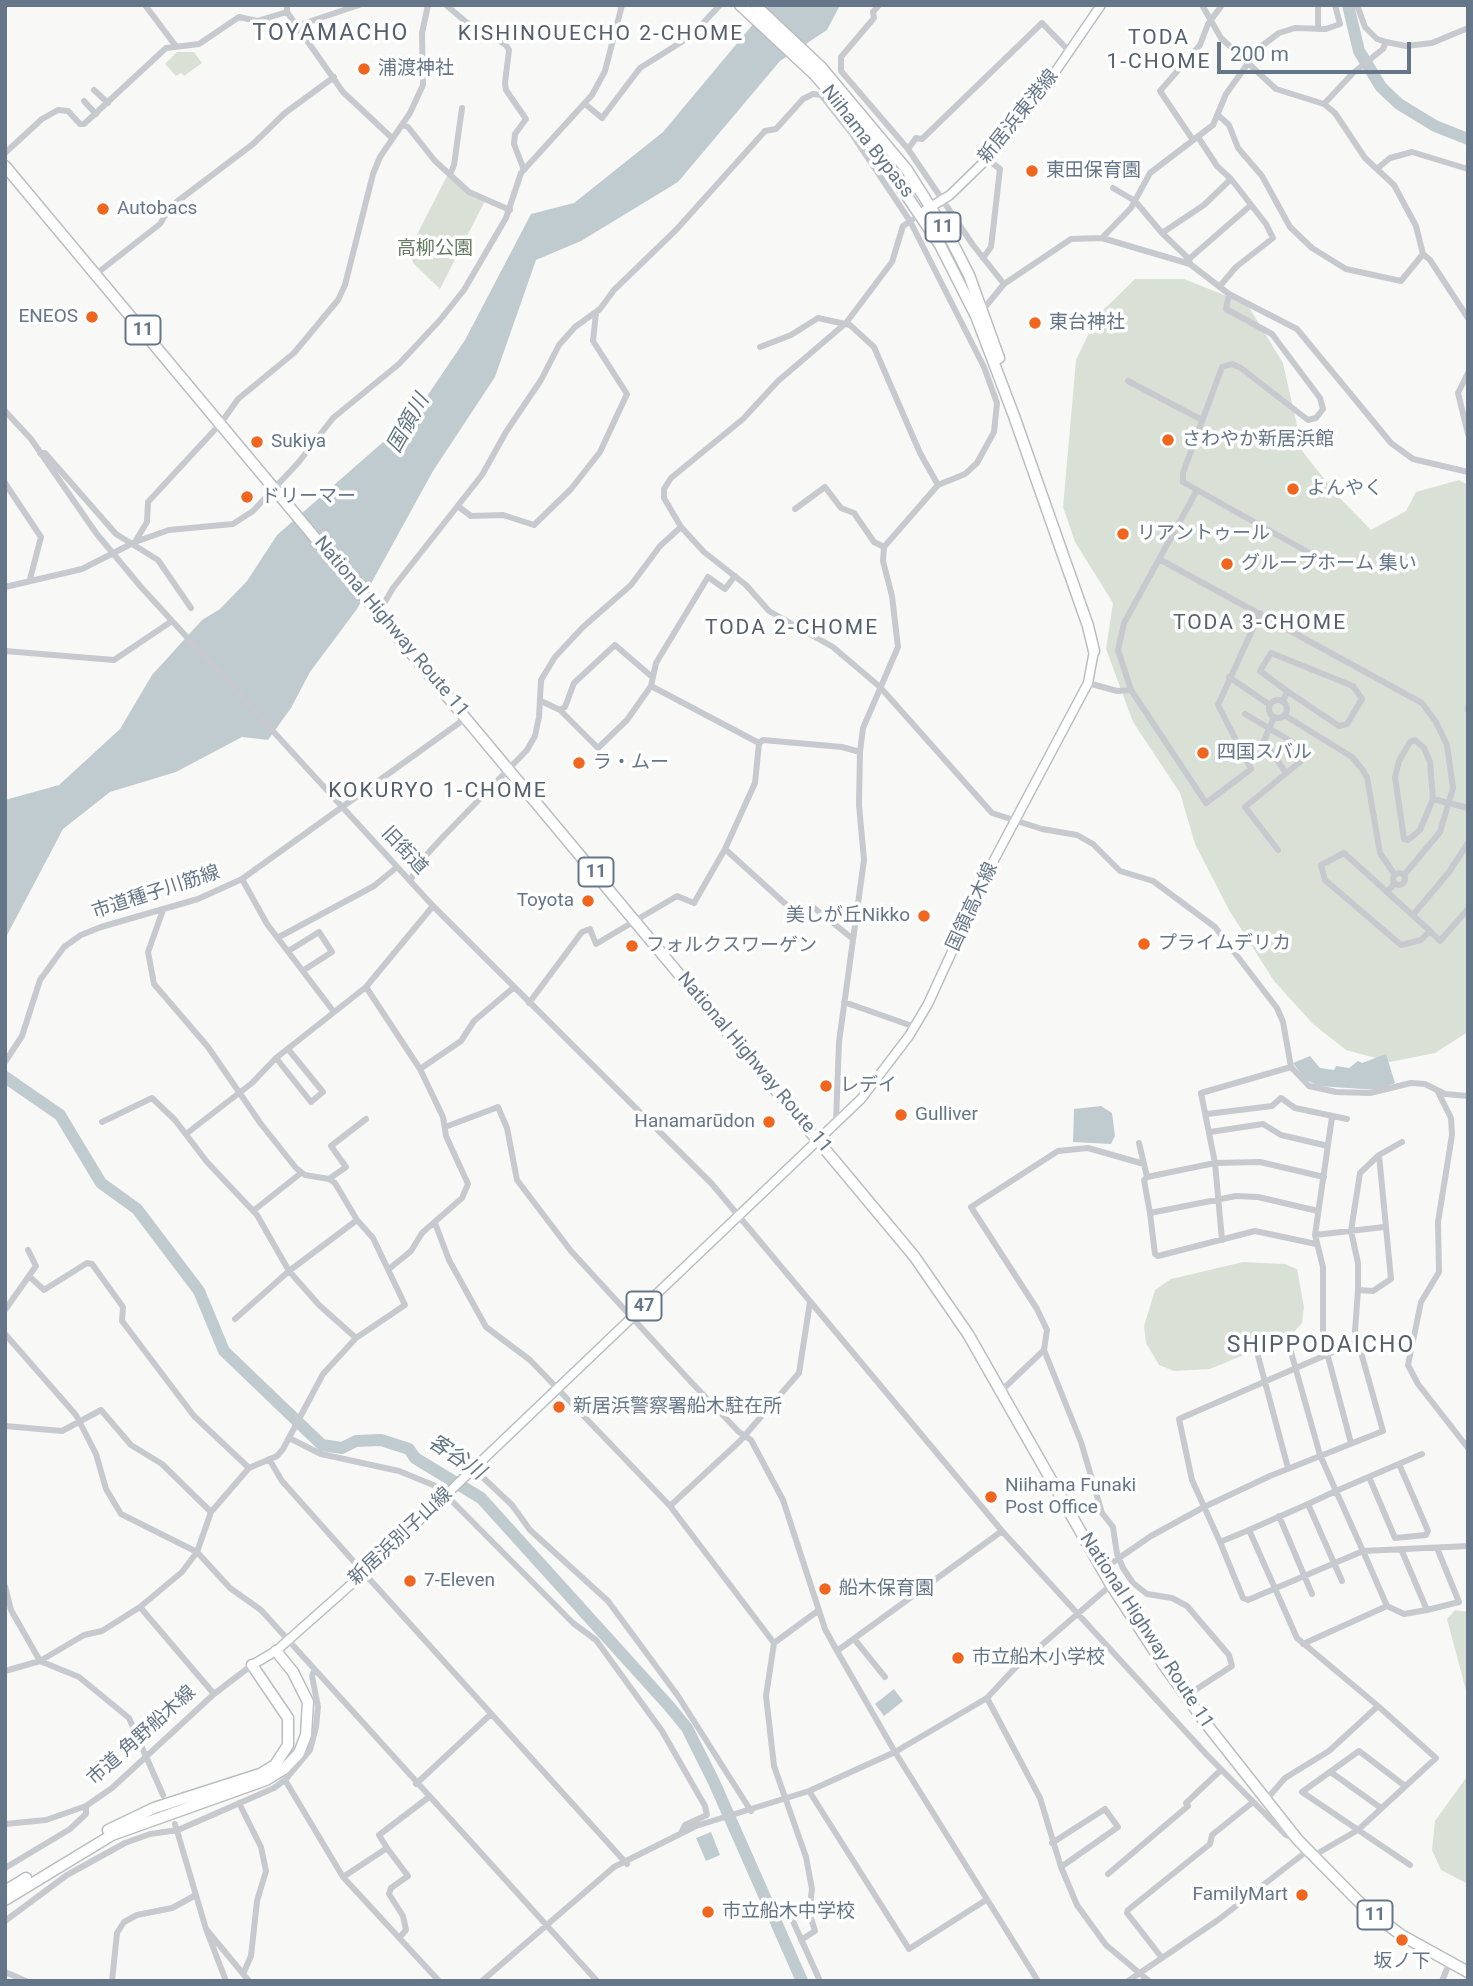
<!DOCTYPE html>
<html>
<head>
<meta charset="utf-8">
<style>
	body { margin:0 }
	#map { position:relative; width:1473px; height:1986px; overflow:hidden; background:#f8f9f6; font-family:Roboto,sans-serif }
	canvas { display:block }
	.frame { position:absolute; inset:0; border:7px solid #657689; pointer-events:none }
	.scale { position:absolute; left:1217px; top:42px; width:194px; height:32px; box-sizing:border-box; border:4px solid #657689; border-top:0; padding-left:9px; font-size:21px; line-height:24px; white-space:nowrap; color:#657689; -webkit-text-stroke:5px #fff; paint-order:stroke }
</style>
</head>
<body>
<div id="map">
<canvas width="1473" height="1986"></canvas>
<div class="frame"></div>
<div class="scale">200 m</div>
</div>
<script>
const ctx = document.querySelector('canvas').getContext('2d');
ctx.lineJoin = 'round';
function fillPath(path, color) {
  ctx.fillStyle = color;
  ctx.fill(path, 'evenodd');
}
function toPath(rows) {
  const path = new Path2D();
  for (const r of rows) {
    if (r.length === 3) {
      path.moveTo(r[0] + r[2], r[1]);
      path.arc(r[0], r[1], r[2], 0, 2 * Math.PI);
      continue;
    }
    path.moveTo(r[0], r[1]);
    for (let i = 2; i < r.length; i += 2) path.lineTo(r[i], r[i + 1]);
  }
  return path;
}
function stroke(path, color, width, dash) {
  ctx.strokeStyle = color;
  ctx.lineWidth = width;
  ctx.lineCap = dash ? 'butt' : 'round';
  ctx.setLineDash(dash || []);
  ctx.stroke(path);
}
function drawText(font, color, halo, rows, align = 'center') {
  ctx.font = font + ' Roboto,"Noto Sans JP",sans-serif';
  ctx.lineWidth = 7;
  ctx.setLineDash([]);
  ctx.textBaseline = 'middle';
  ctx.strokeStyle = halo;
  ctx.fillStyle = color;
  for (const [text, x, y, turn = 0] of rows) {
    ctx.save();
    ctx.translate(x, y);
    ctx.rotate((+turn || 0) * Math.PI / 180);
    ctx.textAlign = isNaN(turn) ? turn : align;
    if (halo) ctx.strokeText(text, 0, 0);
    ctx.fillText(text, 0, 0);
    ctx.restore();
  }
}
fillPath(toPath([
	[177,52,194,52,202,63,184,76,181,73,176,76,165,64],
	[447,176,474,198,485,201,440,289,414,264,408,252],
	[1135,279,1184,279,1247,304,1283,363,1303,452,1338,496,1371,530,1406,511,1416,492,1459,480,1468,485,1468,1032,1435,1053,1390,1062,1346,1050,1313,1024,1274,981,1229,910,1195,844,1180,793,1133,722,1106,649,1113,603,1075,542,1063,507,1076,360,1097,316],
	[1243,1262,1285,1264,1297,1269,1304,1307,1302,1323,1293,1333,1278,1341,1210,1369,1174,1371,1159,1365,1146,1343,1144,1326,1155,1290,1171,1279],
	[1455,1610,1468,1612,1468,1698,1447,1619],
	[1468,1775,1468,1884,1441,1870,1432,1850,1435,1821]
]), '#d9e1d7');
fillPath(toPath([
	[769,5,840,5,827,30,780,61,678,182,581,241,536,260,495,377,433,471,357,609,310,672,291,708,268,740,242,737,176,772,110,792,63,829,5,939,5,800,59,785,120,729,152,675,202,620,220,609,247,581,277,535,415,414,465,340,531,214,574,203,663,132],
	[1386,1054,1395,1083,1378,1090,1318,1086,1305,1079,1293,1063,1310,1056,1320,1068,1334,1070,1336,1066,1349,1068,1358,1061,1362,1063],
	[1101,1106,1112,1113,1115,1136,1111,1144,1073,1142,1074,1109],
	[894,1689,903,1701,884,1716,875,1704],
	[711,1832,720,1855,706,1861,696,1838]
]), '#c0cbd0');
stroke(toPath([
	[1348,5,1359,51,1381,87,1399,104,1435,126,1468,139],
	[5,1077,60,1115,101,1183,137,1209,199,1291,224,1351,322,1445,342,1448,356,1441,381,1440,409,1449,415,1458,481,1498,669,1706,687,1728,714,1782,802,1981]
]), '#c0cbd0', 12);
const major = toPath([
	[921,213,950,195,987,159,1051,78,1101,5],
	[252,1665,276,1651,364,1573,861,1099,909,1036,928,1004,993,862,1088,683,1094,651]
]);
const highway = toPath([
	[740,5,814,74,861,128,940,245,976,316,1014,416,1088,626,1094,651],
	[755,5,821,67,907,170,950,238,969,275,999,358],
	[5,166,914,1256,968,1334,1111,1585,1163,1664,1204,1721,1298,1840,1362,1905,1401,1935,1468,1972],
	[108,1830,154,1808,260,1774,275,1765,288,1745,288,1718,252,1665],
	[5,1891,26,1878],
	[5,1900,112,1835,266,1780,284,1769,299,1753,306,1735,308,1702,293,1672,276,1651]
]);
stroke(major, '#b9bdc1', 11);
stroke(highway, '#babdc1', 13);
stroke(toPath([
	[145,5,175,45],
	[287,5,287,12,343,92,392,138],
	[446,5,466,22,506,45,509,50,505,83,506,90,526,119,515,134,514,144,524,170],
	[879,5,873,12,874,18,841,57,841,71,908,149,973,245,1004,284,1071,239,1102,238,1190,264,1229,294,1297,329,1391,443,1413,459,1468,472],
	[1202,5,1221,38,1276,89,1324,104,1335,113,1365,158,1394,185,1416,226,1423,254,1430,260,1468,318],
	[1357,5,1365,27,1377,39,1386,42],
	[299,25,359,5],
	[1318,29,1318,5],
	[94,90,108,103],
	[84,101,96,114],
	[585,104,602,118,640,68,691,36,720,5],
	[1324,104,1353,73,1383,49,1386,42,1406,46,1432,43,1468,28],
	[1219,116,1229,125,1238,148,1262,176,1290,227,1312,248,1346,269,1401,281,1423,254],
	[402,125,408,127,435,161,469,192,510,210],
	[1193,140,1160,91,1200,45,1208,24,1222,5],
	[908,149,916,138,922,139,1042,23,1070,52],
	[5,153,42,119,58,110,68,111,80,124,84,124,166,48,199,44,239,17,257,21,287,12],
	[1378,168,1390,158,1412,152,1468,169],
	[450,175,454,165,462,108],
	[1113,188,1135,201,1162,233,1204,205,1231,179,1217,166,1198,137],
	[1162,233,1189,259],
	[1102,238,1131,208,1150,173,1213,125,1226,94,1259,48,1279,33,1295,28,1326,29,1340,24,1335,5],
	[983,258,991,247,1000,169,987,159],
	[1190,264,1189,259,1251,205],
	[96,274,160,224,170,207,253,144,285,113,334,77],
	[1220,286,1236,267,1273,238,1266,224,1231,179],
	[1229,294,1226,309,1272,334,1320,398,1323,409,1316,418,1308,420,1241,368,1232,364,1222,367,1183,473,1183,482,1313,555],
	[981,312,1004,284],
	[760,347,791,335,818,318,850,325,874,347,920,453,938,485],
	[1468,373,1458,393,1468,434],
	[1128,381,1202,420],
	[5,411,31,439,96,533,141,587,433,906,712,1184,1002,1531,1207,1755,1286,1835,1294,1838],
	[40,453,45,453,116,534,158,560,191,608],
	[5,483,41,537,30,579],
	[1196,492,1124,623,1118,650,1131,690,1206,803,1251,769,1218,705,1260,613],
	[459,507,471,516,503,515,534,525,571,489,600,452,627,394,593,341,596,313],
	[795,509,825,487,841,508,854,513,874,542,884,547],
	[681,527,704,552,746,585,769,611,833,647,880,687,992,813,1042,829,1077,835,1093,844,1120,871,1153,881,1215,927,1277,1008,1283,1022,1291,1067,1309,1086,1336,1092,1370,1093,1411,1083,1425,1084,1445,1094,1468,1096],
	[135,542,169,530,233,524,253,511,298,463,333,418,399,364,440,320,464,290,506,218,521,173,592,95,605,71,622,5],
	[1159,559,1422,703,1436,722,1447,745,1453,788,1440,832,1404,875],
	[735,576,725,589,708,577,656,663,651,686,759,743],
	[5,587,82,569,135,542,147,522,148,502,221,423,238,399,294,353,338,300,345,285,373,174,380,157,410,113,423,85,422,33,428,5],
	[379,612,393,588,482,475,506,432,541,380,559,345,575,327,600,309,614,290,676,230,765,131,776,129,803,99,813,94,821,95,852,134,910,221,984,367,997,403,994,432,977,463,965,474,938,485,884,547,883,561,892,596,898,647,863,728,860,752,859,805,864,860,839,1042,836,1121],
	[5,651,114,660,172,621],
	[1229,677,1270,705],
	[1088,683,1117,691,1131,690],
	[1278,709,9],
	[541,701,560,710,565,707,574,683,615,645,651,676],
	[1283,702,1287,691,1260,671,1271,653,1353,686,1362,699,1347,724,1339,726,1287,691],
	[1468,707,1468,710],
	[560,710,598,748,627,720,651,686],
	[1245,714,1304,749,1301,761,1245,807,1278,850],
	[1284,715,1352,757,1362,769,1367,777,1380,853,1395,875],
	[1274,717,1264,741,1286,773],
	[1433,799,1430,762,1424,748,1415,740,1410,742,1399,761,1395,777,1404,839,1408,840,1420,830,1433,799,1468,808],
	[725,849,801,918,813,907,853,939],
	[1399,879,6],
	[242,879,267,924,334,1012],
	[410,881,421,861,440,840,527,750,535,736,539,717,541,680,555,657,583,627,631,585,660,546,681,527,664,498,664,489,671,478,743,419,778,381,846,323,892,262,903,226,912,220],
	[1395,883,1387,892,1430,931],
	[1387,892,1344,853,1321,865,1325,880,1401,945,1421,940,1430,931,1440,941,1468,909],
	[1413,915,1449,872,1468,843],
	[279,937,374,886,397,867],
	[290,950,319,932,332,952,304,970],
	[366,987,420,1069,443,1117,446,1136,468,1184,462,1198,422,1233,411,1251,389,1269],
	[844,1002,915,1027],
	[529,1003,582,932,590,929,596,944,677,896,694,903,725,849,755,783,759,743,763,740,842,747,860,752],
	[276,1058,311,1102,323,1092,288,1049],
	[5,1062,22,1036,40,980,64,947,81,935,101,927,198,899,242,879,466,718],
	[420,1069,461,1041,474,1021,513,988],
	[1437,1090,1451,1118,1452,1135,1438,1222,1439,1272,1421,1302,1408,1365,1418,1384,1468,1448],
	[1207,1114,1272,1106,1281,1098,1295,1108,1347,1119],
	[1332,1117,1315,1235,1323,1267,1323,1338,1351,1443],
	[102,1122,152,1098,175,1120,207,1162,257,1215,289,1271,319,1305,356,1338],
	[445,1127,498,1107,507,1128,517,1180,571,1251,692,1383,739,1432,751,1440,783,1500,825,1629,837,1651,895,1752,1038,1981],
	[1210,1132,1263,1124,1281,1135,1328,1146],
	[186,1134,252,1083,276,1058,366,987,433,906],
	[1144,1164,1147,1177,1215,1163,1260,1162,1324,1177],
	[1147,1177,1144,1180,1150,1213,1236,1196,1258,1197,1318,1211],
	[329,1179,346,1167,331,1146,366,1119],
	[253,1211,301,1173],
	[1150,1213,1155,1254,1158,1256,1255,1231,1316,1244],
	[435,1223,449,1260,486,1327,530,1360,670,1506,774,1643],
	[1315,1235,1384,1227],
	[1222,1240,1215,1163,1201,1093,1291,1067],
	[30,1277,44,1290,87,1263,92,1264,123,1307,122,1321,194,1416,249,1468],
	[1358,1290,1358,1263,1351,1231,1360,1173,1379,1155,1402,1142],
	[5,1310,36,1266,28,1250],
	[235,1319,289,1271,357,1220],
	[5,1334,76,1415,96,1454,106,1489,121,1514,197,1552,230,1588,261,1610,597,1981],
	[1044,1350,1047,1330,1037,1309,971,1207,1058,1151,1088,1148,1144,1164,1139,1143],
	[1291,1352,1320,1455,1336,1491,1363,1551,1248,1600,1243,1598,1220,1542,1249,1530,1308,1504,1336,1491,1422,1454],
	[1258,1356,1288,1468],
	[1001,1391,1044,1350,1081,1442,1102,1513,1113,1527,1117,1554,1123,1568,1133,1583,1147,1594,1172,1598,1187,1606,1229,1655,1232,1666,1186,1696],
	[5,1426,62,1431,101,1410,131,1445,162,1464,211,1512],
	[289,1438,321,1454,399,1471,438,1487,573,1623,596,1640,662,1731,705,1806,707,1815,685,1825,681,1833],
	[269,1459,282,1481,364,1573,627,1864],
	[474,1469,512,1505,530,1530,608,1601,678,1696,751,1811],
	[1369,1477,1395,1538,1426,1535,1428,1531,1399,1464],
	[1308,1504,1342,1581],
	[670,1506,740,1441,799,1373,810,1302],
	[1279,1516,1312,1594],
	[1249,1530,1297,1638,1378,1706],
	[1220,1542,1192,1480,1179,1419,1358,1341],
	[1103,1569,1151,1536,1204,1507,1270,1476,1383,1431,1355,1331,1358,1290,1373,1291,1391,1279,1379,1155],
	[5,1586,11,1610,40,1661,79,1677,129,1718,163,1795],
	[1387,1606,1404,1614,1427,1610,1401,1549],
	[140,1607,182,1572,197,1552,211,1512,249,1468,277,1456,283,1449,323,1374,356,1338,405,1305,373,1238,357,1220,335,1183,329,1179,305,1175,296,1168,261,1124,208,1047,154,984,148,952,163,910],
	[1427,1610,1459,1602,1437,1548],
	[855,1640,885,1677],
	[1303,1644,1387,1606,1363,1551,1468,1546],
	[837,1651,1002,1531],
	[5,1671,40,1661,84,1635,102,1631,140,1607,214,1694],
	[314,1671,312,1676,318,1707,316,1727,310,1750,285,1780,343,1877,439,1981],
	[987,1698,1040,1798,1061,1867,1077,1905,1106,1945,1149,1981],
	[1332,1773,1381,1808],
	[416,1784,491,1714],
	[1405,1786,1359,1751,1302,1792,1410,1865],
	[809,1791,909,1949,986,1900],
	[1266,1800,1285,1778,1329,1751,1378,1706,1436,1758,1358,1830,1313,1856],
	[239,1803,261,1847,266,1871,257,1901,251,1956,243,1974],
	[5,1824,46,1820,86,1806,112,1788,214,1694,252,1665],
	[175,1824,206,1929,249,1981],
	[1052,1843,1105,1809,1118,1827,1061,1867],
	[387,1848,408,1876,391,1888,389,1894,403,1916,406,1930,399,1938],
	[5,1868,70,1829,86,1814,86,1806],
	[1108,1874,1188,1806,1186,1803,1221,1770],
	[343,1877,387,1848,379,1835,429,1797],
	[787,1908,820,1981],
	[5,1921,67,1875,125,1843,150,1834,178,1830,274,1788,285,1780],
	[206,1929,226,1981],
	[801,1940,815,1931,809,1912,812,1889,806,1857,774,1766,766,1696,774,1643,819,1610],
	[1162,1958,1127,1913,1128,1910,1210,1844,1212,1835,1253,1802],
	[5,1972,26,1981],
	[112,1981,117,1933,124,1922,137,1915,172,1908,196,1895],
	[482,1981,614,1867,696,1826,809,1791,895,1752,987,1698,1015,1668,1111,1585],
	[1128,1981,1218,1920,1307,1851],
	[1442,1981,1449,1964]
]), '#c6c9ce', 6);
stroke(major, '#fff', 8);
stroke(highway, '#fff', 10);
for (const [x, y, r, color] of [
	[364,69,7,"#f0661f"],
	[1032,171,7,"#f0661f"],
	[103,209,7,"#f0661f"],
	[92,317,7,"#f0661f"],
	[1035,323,7,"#f0661f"],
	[1168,440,7,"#f0661f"],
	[257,442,7,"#f0661f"],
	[1293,489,7,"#f0661f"],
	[247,497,7,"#f0661f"],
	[1123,534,7,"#f0661f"],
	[1227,564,7,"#f0661f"],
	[1203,753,7,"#f0661f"],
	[579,763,7,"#f0661f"],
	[588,901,7,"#f0661f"],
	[924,916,7,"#f0661f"],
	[1144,944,7,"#f0661f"],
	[632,946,7,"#f0661f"],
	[826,1086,7,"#f0661f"],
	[901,1115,7,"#f0661f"],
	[769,1122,7,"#f0661f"],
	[559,1407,7,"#f0661f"],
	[991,1497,7,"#f0661f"],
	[410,1581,7,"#f0661f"],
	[825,1589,7,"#f0661f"],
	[958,1658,7,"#f0661f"],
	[1302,1895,7,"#f0661f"],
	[708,1912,7,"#f0661f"],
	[1402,1940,7,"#f0661f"]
]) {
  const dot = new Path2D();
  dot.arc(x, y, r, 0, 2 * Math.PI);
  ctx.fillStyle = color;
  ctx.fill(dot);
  stroke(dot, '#fff', 2.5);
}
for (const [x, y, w] of [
	[943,227,35],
	[143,330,35],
	[596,872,35],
	[644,1306,35],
	[1375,1915,35]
]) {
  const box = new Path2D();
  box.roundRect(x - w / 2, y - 14.5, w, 29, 5);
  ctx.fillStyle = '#fff';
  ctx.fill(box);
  stroke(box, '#657689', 2);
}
drawText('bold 18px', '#657689', null, [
	["11",943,227],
	["11",143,330],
	["11",596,872],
	["47",644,1306],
	["11",1375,1915]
]);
drawText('19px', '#657689', '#fff', [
	["浦渡神社",378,69],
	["東田保育園",1046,171],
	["Autobacs",117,209],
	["ENEOS",78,317,"right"],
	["東台神社",1049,323],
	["さわやか新居浜館",1182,440],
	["Sukiya",271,442],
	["よんやく",1307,489],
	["ドリーマー",261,497],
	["リアントゥール",1137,534],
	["グループホーム 集い",1241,564],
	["四国スバル",1217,753],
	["ラ・ムー",593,763],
	["Toyota",574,901,"right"],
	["美しが丘Nikko",910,916,"right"],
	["プライムデリカ",1158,944],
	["フォルクスワーゲン",646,946],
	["レデイ",840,1086],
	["Gulliver",915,1115],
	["Hanamarūdon",755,1122,"right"],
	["新居浜警察署船木駐在所",573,1407],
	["Niihama Funaki",1005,1486],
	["Post Office",1005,1508],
	["7-Eleven",424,1581],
	["船木保育園",839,1589],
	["市立船木小学校",972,1658],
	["FamilyMart",1288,1895,"right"],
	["市立船木中学校",722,1912],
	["坂ノ下",1402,1962,"center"]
], 'left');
drawText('19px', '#657689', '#fff', [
	["新居浜東港線",1019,117,-51],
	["Niihama Bypass",867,142,52],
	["National Highway Route 11",391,627,50],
	["旧街道",404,851,47],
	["市道種子川筋線",156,893,-18],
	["国領高木線",973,907,-65],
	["National Highway Route 11",754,1063,50],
	["新居浜別子山線",401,1537,-43],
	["National Highway Route 11",1146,1631,57],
	["市道 角野船木線",142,1736,-42]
]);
drawText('19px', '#647a61', '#fff', [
	["高柳公園",435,249]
]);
ctx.letterSpacing = '2px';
drawText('21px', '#54606e', '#fff', [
	["KISHINOUECHO 2-CHOME",601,35],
	["TODA",1159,39],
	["1-CHOME",1159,63],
	["TODA 3-CHOME",1260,624],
	["TODA 2-CHOME",792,629],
	["KOKURYO 1-CHOME",438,792]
]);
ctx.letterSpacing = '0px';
drawText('italic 21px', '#627784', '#fff', [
	["国領川",409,424,-61],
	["客谷川",456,1458,34]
]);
ctx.letterSpacing = '2px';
drawText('23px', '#54606e', '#fff', [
	["TOYAMACHO",331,34],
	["SHIPPODAICHO",1321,1346]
]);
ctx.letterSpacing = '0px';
</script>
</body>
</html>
